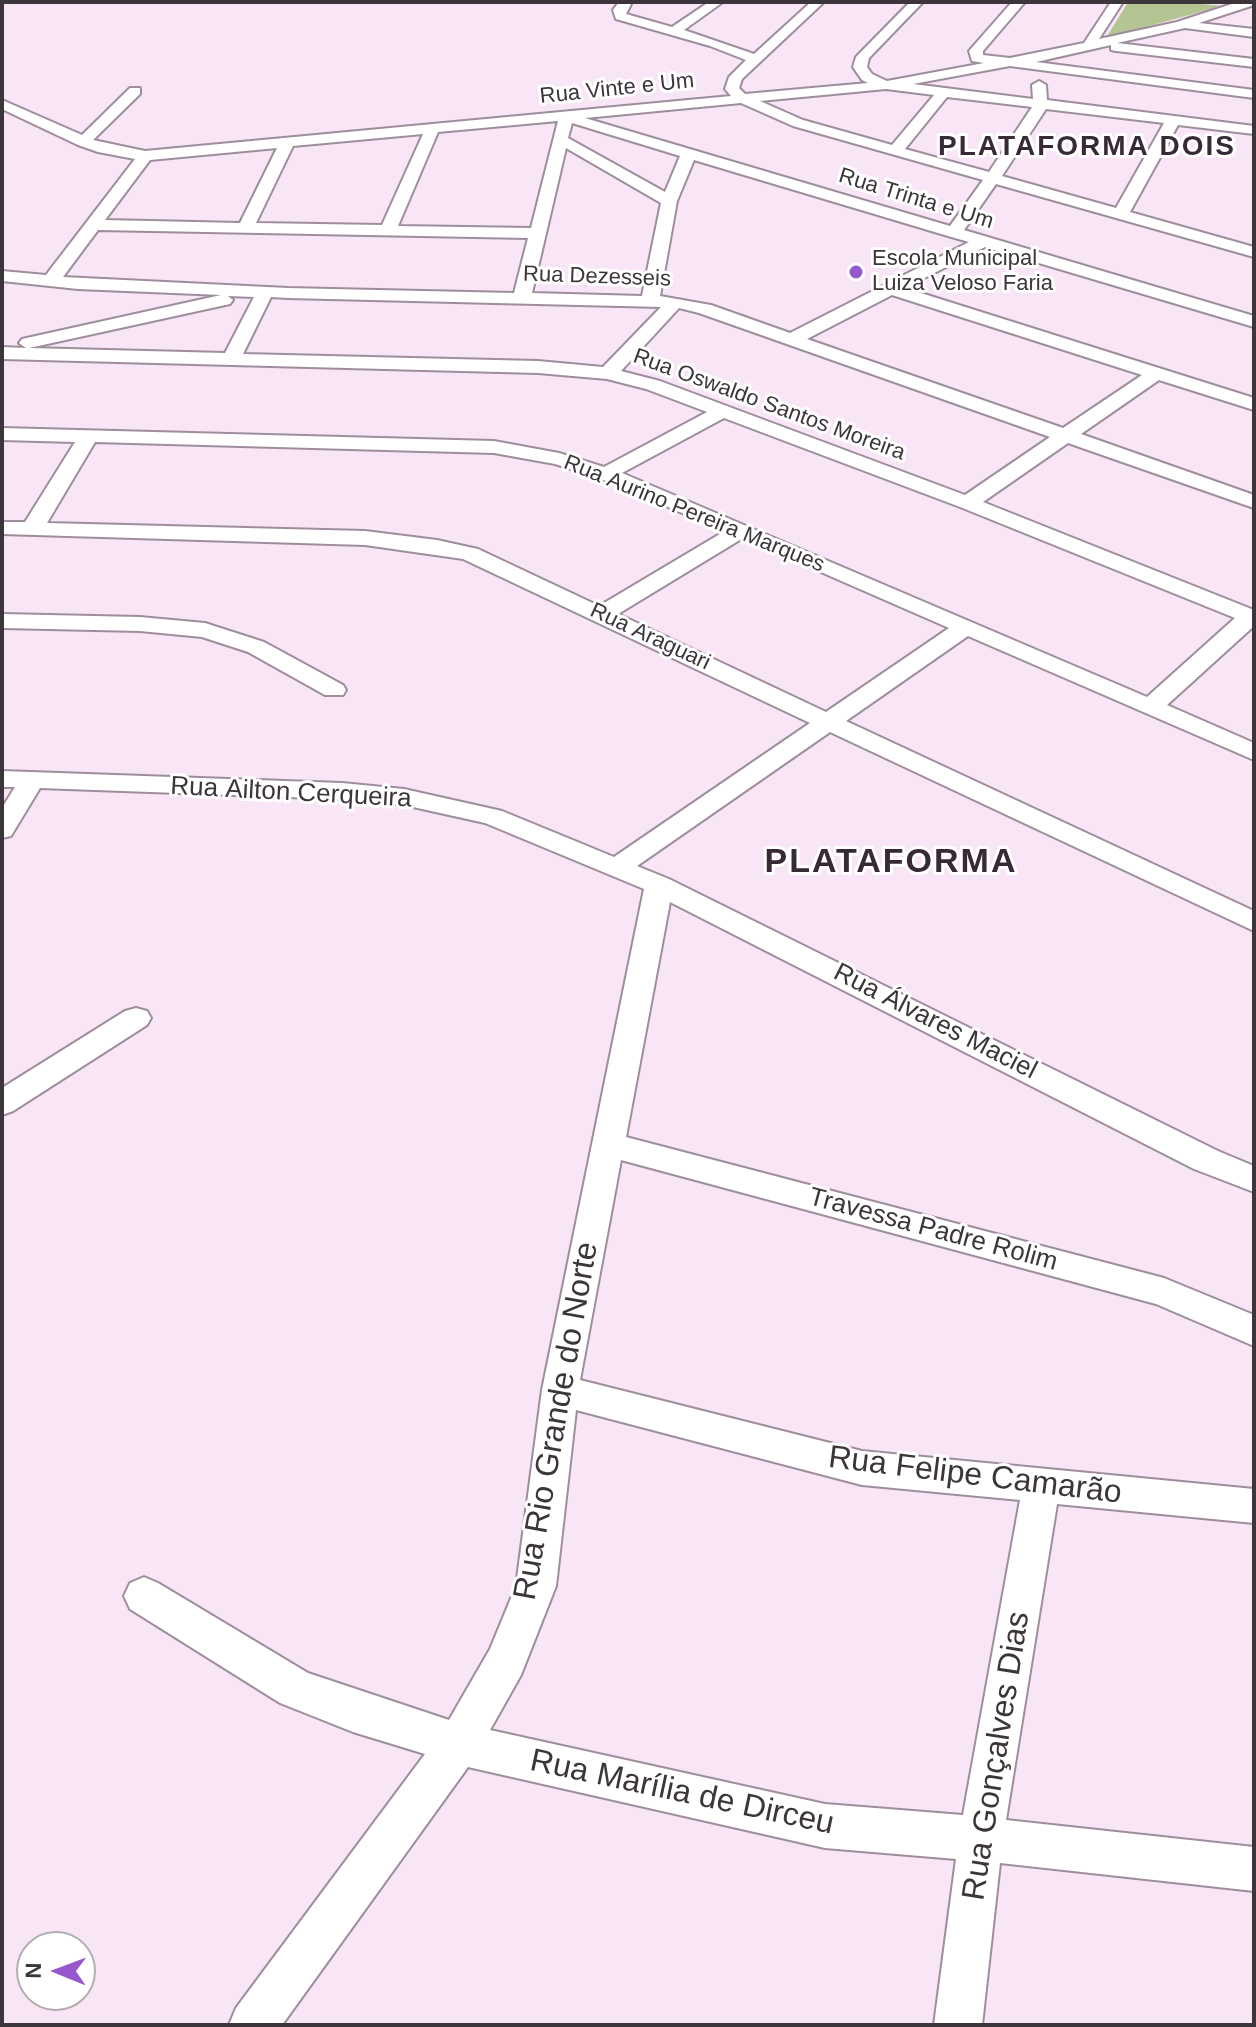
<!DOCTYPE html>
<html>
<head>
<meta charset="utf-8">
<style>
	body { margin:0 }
	#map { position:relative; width:1256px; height:2027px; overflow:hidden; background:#f8e6f6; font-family:Helvetica,sans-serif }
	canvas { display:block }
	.frame { position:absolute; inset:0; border:4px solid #3c353b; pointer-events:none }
	.north { position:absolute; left:16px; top:1931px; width:80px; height:80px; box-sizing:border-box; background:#fff; border:2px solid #b1aeb1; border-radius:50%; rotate:271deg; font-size:22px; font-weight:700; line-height:32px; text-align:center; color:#3c353b }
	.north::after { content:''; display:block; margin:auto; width:28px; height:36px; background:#9757cd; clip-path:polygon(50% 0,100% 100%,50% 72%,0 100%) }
</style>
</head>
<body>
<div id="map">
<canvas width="1256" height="2027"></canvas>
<div class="frame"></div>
<div class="north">N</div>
</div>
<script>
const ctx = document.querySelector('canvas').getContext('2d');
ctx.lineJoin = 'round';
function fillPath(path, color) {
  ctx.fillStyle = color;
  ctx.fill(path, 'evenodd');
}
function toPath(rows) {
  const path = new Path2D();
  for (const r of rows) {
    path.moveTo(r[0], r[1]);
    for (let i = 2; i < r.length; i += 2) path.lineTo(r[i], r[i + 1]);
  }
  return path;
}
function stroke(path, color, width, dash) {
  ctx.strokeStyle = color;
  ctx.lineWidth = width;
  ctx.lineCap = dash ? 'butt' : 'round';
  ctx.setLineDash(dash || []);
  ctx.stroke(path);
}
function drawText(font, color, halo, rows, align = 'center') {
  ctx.font = font + ' Helvetica,sans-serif';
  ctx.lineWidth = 6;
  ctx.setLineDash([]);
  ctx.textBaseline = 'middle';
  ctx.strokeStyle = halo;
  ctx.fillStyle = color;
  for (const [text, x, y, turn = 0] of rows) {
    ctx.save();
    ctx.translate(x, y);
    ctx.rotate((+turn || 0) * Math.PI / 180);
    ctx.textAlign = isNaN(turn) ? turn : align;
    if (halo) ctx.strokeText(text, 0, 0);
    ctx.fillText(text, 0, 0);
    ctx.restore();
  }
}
fillPath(toPath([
	[1128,2,1183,2,1222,6,1106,38]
]), '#b5c493');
const street = toPath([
	[619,2,632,2,626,14,672,27,709,2,723,2,684,30,754,54,811,2,824,2,742,79,739,88,745,94,868,83,862,80,853,67,856,57,910,2,923,2,869,58,867,67,872,74,887,81,984,63,972,61,969,51,1012,2,1025,2,983,51,983,55,1010,58,1084,43,1111,2,1123,2,1099,39,1177,22,1238,2,1254,2,1254,5,1199,23,1254,29,1254,37,1185,28,1117,43,1254,59,1254,67,1116,51,1111,50,1111,45,1036,62,1254,90,1254,98,1010,66,913,84,1033,99,1032,85,1039,81,1046,85,1047,100,1254,126,1254,134,1178,125,1130,212,1254,247,1254,257,996,184,964,230,1254,316,1254,327,985,247,905,288,1254,398,1254,410,1159,380,1081,434,1254,495,1254,508,1068,443,983,502,1254,610,1254,626,1167,705,1254,743,1254,760,968,636,846,721,1254,911,1254,931,830,732,637,866,669,879,1218,1151,1254,1166,1254,1192,1194,1169,670,902,626,1137,1164,1278,1254,1315,1254,1346,1156,1304,621,1160,580,1380,862,1451,1254,1489,1254,1523,1057,1504,1006,1820,1254,1847,1254,1891,1000,1863,982,2025,934,2025,956,1859,825,1848,468,1767,282,2025,229,2025,236,2008,425,1754,353,1732,280,1703,130,1609,124,1596,130,1583,144,1577,158,1583,308,1673,449,1720,490,1649,516,1586,542,1390,644,889,485,823,404,805,342,799,40,788,11,836,2,838,2,808,15,787,2,787,2,771,342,783,404,789,502,811,614,857,810,723,463,559,365,545,2,534,2,522,25,522,75,442,2,440,2,428,494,441,559,453,604,467,707,412,646,389,607,379,538,373,2,359,2,347,26,348,19,343,22,339,221,295,78,289,2,281,2,271,46,275,135,159,98,152,78,145,2,109,2,100,82,135,130,88,140,88,140,94,93,140,145,151,731,96,725,89,729,77,746,60,710,46,616,19,613,10,619,2],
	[886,89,934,95,892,145,803,120,760,101,886,89],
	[947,97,1032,107,989,172,905,149,947,97],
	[741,103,793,126,983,180,950,226,585,118,741,103],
	[1046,109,1164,123,1116,208,1002,176,1046,109],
	[558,121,531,228,398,226,438,132,558,121],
	[572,123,680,156,665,192,568,138,572,123],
	[423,134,382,225,256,223,293,146,423,134],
	[277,148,240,223,105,220,150,160,277,148],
	[566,148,661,203,642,296,532,293,566,148],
	[694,160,948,236,969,242,790,333,711,305,660,296,677,201,694,160],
	[98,230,528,238,514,293,288,288,63,277,98,230],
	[892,295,1142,375,1063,428,807,339,892,295],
	[228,296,254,297,225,353,29,348,230,304,233,300,228,296],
	[271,297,288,298,661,307,603,367,538,361,243,354,271,297],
	[679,308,699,313,1050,437,965,495,660,381,621,371,679,308],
	[724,418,960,507,1235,618,1147,697,622,473,724,418],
	[95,442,494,453,555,464,599,478,725,531,599,606,478,549,437,540,365,531,47,523,95,442],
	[743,538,949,628,826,712,618,614,743,538],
	[576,1410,862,1485,1020,1500,963,1815,825,1804,490,1730,521,1675,556,1586,576,1410],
	[2,614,140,617,205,623,264,642,343,685,346,690,343,695,325,695,248,652,202,637,140,631,2,628,2,614],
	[136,1008,147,1011,151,1018,147,1025,13,1111,2,1115,2,1088,125,1011,136,1008]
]);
stroke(street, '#9e8e9d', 4);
fillPath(street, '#fff');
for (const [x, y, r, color] of [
	[856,272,8,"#9757cd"]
]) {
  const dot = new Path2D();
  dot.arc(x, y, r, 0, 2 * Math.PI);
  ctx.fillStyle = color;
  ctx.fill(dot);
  stroke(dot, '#fff', 3);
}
drawText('22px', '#3c353b', '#fff', [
	["Rua Vinte e Um",617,89,-6],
	["Rua Trinta e Um",916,199,17],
	["Rua Dezesseis",597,277,2],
	["Rua Oswaldo Santos Moreira",769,405,20],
	["Rua Aurino Pereira Marques",694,514,22],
	["Rua Araguari",650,637,25]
]);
drawText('22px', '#3c353b', '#fff', [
	["Escola Municipal",872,259],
	["Luiza Veloso Faria",872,284]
], 'left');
drawText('26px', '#3c353b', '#fff', [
	["Rua Ailton Cerqueira",291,793,3],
	["Rua Álvares Maciel",935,1022,27],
	["Travessa Padre Rolim",933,1230,15]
]);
ctx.letterSpacing = '2px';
drawText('bold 28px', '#372936', '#fff', [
	["PLATAFORMA DOIS",1087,147]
]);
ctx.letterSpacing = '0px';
drawText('32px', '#3c353b', '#fff', [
	["Rua Rio Grande do Norte",557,1421,-80],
	["Rua Felipe Camarão",975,1476,7],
	["Rua Gonçalves Dias",997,1756,-81],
	["Rua Marília de Dirceu",682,1793,12]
]);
ctx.letterSpacing = '2px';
drawText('bold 34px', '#372936', '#fff', [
	["PLATAFORMA",891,863]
]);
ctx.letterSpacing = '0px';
</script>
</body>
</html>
